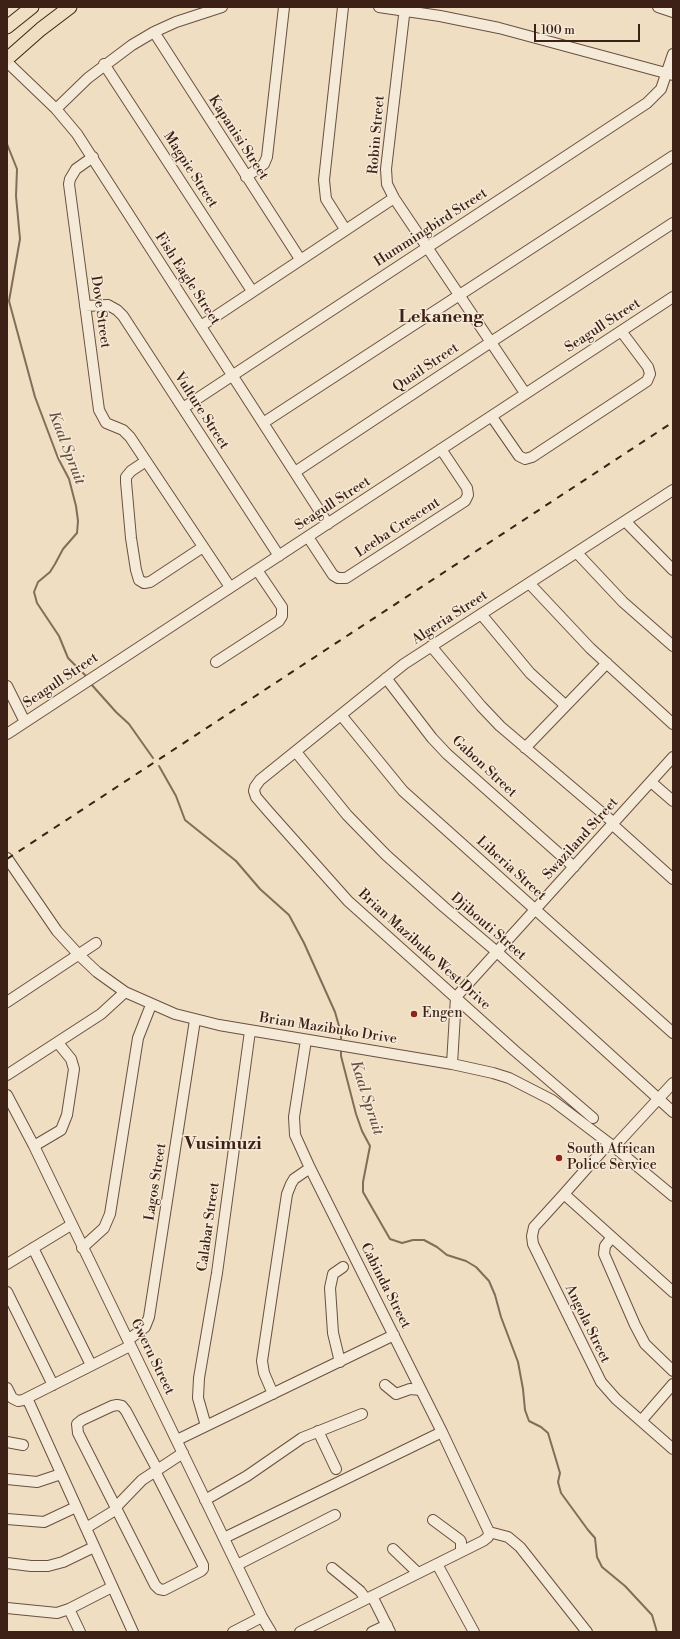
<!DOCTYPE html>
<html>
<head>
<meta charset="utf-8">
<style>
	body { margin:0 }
	#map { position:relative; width:680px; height:1639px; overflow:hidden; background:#efdec1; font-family:"Libre Bodoni",serif }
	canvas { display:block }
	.frame { position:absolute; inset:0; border:8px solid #3e2116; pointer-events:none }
	.scale { position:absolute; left:534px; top:24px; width:106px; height:18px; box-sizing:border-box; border:2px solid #3e2116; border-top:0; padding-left:5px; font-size:12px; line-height:14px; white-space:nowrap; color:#3e2116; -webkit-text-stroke:3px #f5ead7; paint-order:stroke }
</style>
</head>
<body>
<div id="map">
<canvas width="680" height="1639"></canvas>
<div class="frame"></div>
<div class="scale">100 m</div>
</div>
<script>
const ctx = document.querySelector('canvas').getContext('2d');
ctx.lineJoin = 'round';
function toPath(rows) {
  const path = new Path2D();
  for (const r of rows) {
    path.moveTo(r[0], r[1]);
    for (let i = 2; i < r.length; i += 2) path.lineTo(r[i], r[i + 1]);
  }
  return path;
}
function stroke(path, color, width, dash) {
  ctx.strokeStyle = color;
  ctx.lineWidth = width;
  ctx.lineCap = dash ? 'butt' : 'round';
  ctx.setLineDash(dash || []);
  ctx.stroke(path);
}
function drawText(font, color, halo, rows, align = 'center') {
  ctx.font = font + ' "Libre Bodoni",serif';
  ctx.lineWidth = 3;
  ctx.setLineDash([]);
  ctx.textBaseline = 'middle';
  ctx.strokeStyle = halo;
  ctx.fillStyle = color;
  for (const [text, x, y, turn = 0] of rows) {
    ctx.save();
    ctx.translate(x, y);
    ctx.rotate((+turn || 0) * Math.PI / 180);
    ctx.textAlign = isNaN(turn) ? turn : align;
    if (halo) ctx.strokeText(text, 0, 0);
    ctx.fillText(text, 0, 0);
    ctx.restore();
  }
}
stroke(toPath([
	[7,144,17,169,16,196,20,239,9,301,35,397,58,458,69,479,76,506,78,521,77,533,63,549,55,564,50,572,38,582,34,592,37,603,59,636,68,658,88,678],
	[91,684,116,712,129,724,153,758],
	[159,766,176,796,185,820,236,861,260,889,289,915,304,943,335,1012,341,1033,341,1042],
	[341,1048,341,1056,356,1114,362,1131,370,1146,363,1182,363,1192,390,1239,402,1243,413,1240,424,1240,437,1247,447,1255,466,1261,476,1267,489,1281,495,1295,501,1317,518,1362,523,1389,525,1410,529,1421,541,1427,548,1433,560,1473,558,1482,561,1493,588,1530,595,1538,597,1557,602,1567,625,1586,652,1615,657,1632]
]), '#846c5a', 2);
const minor = toPath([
	[343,7,324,180,326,199,345,229],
	[379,7,440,16,499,28,673,75],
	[405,7,386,169,387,184,394,198,525,393],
	[658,7,673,12],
	[154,32,300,259],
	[7,62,56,109,77,134,328,524],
	[104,64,252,291],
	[56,109,88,78,132,45,154,32,176,22,222,7],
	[93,157,76,169,70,179,69,184,99,410,106,423,123,430,130,437,230,587],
	[246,177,264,164,267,157,284,7],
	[85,306,108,305,117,310,123,316,279,556],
	[201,326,394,198],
	[183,408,647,103,661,89,673,54],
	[492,417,519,456,525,459,532,457,620,399,647,381,650,374,648,367,621,331],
	[263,423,673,156],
	[146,461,131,471,126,477,126,482,131,538,136,570,139,580,144,583,150,582,203,547],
	[295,472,491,342,673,223],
	[625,521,673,570],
	[308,537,333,575,338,578,346,578,465,501,468,495,467,488,441,449],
	[577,553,623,602,673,646],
	[529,583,590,648,673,724],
	[481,614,530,673,565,705],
	[431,646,481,706,500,726,614,823],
	[216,662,279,621,282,616,282,607,257,570],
	[386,678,432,738,447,754,574,867],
	[7,686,25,722],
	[341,715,403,791,673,1033],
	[7,734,673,297],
	[525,748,607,663],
	[296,752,347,815,386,855,444,907,497,952,673,1112],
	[651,782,673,801],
	[613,825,673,879],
	[7,858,57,931,79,955,97,972,125,992,175,1014,219,1025,452,1064,493,1073,509,1078,552,1100,614,1147,673,1196],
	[7,1002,96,943],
	[452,1064,456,997,673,757],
	[7,1075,101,1014,125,992],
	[7,1095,34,1146,262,1617,271,1632],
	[593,1118,515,1051,348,901,268,811,256,797,254,791,255,787,260,780,404,664,673,490],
	[609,1143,564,1194,673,1292],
	[34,1146,61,1130,67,1115,74,1069,71,1059,58,1043],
	[614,1147,673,1083],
	[564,1194,534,1227,532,1236,533,1244,601,1382,616,1399,673,1449],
	[612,1237,605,1246,604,1254,635,1325,645,1344,673,1371],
	[33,1248,91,1365],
	[82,1248,104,1228,110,1214,138,1038,151,1005],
	[7,1264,71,1225],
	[7,1292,53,1385],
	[128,1340,145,1327,149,1317,195,1020],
	[340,1362,333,1333,330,1288,333,1274,343,1267],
	[385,1385,396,1394,410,1389,421,1390],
	[7,1388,12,1398,18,1401,23,1400,130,1346],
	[273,1394,264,1373,262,1361,287,1194,291,1184,294,1179,310,1168],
	[27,1398,133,1632],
	[641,1421,673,1384],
	[206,1426,198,1398,199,1378,217,1273,250,1031],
	[318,1431,336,1469],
	[177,1440,394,1335],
	[7,1442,23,1445],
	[155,1471,203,1565,203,1569,201,1571,164,1590,159,1589,155,1585,78,1433,77,1424,82,1420,112,1406,117,1405,122,1406,126,1411,157,1469],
	[7,1479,37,1482,61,1474],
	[205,1500,247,1476,302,1438,362,1414],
	[116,1507,142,1480,183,1453],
	[7,1519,44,1522,76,1507],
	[433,1520,460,1540,461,1542,461,1551],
	[86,1528,117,1509],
	[489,1532,508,1537,520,1547,587,1632],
	[224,1538,442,1432],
	[393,1549,418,1573],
	[7,1563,31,1566,48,1566,63,1562,94,1547],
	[437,1564,474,1632],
	[237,1565,335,1515],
	[332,1568,360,1591,366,1599],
	[372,1596,390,1632],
	[7,1608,57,1613,69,1609,112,1587],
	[69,1609,80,1632],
	[233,1632,262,1617],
	[300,1632,483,1541,488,1537,489,1532,442,1432,310,1168,295,1135,294,1117,306,1040],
	[372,1632,387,1625]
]);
const major = toPath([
	[7,27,32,7],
	[7,59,41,29,70,7]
]);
stroke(minor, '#6a5041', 12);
stroke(major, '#3e2116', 15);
stroke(minor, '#f5ead7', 10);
stroke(major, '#efdec1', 13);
stroke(toPath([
	[7,859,673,422]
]), '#3e2116', 2, [7, 7]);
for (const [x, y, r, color] of [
	[414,1014,4,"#8f2418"],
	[559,1158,4,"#8f2418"]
]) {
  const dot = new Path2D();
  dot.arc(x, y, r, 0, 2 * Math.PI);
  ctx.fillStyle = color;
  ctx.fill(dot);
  stroke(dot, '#f5ead7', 1.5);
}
drawText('14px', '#3e2116', '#f5ead7', [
	["Robin Street",377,135,-85],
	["Kapanisi Street",238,138,57],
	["Magpie Street",190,170,57],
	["Hummingbird Street",431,228,-33],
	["Fish Eagle Street",187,279,57],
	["Dove Street",100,312,82],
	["Seagull Street",603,326,-33],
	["Quail Street",426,368,-34],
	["Vulture Street",201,411,57],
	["Seagull Street",333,504,-33],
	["Leeba Crescent",398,528,-33],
	["Algeria Street",450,618,-33],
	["Seagull Street",61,681,-34],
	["Gabon Street",484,767,43],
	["Swaziland Street",581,839,-48],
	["Liberia Street",511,869,42],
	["Djibouti Street",488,927,41],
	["Brian Mazibuko West Drive",424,950,42],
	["Brian Mazibuko Drive",328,1029,9],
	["Lagos Street",156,1182,-81],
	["Calabar Street",209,1227,-82],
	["Cabinda Street",385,1286,63],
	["Angola Street",587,1324,64],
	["Gweru Street",152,1357,64]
]);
drawText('14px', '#3e2116', '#f5ead7', [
	["Engen",422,1014],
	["South African",567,1150],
	["Police Service",567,1166]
], 'left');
drawText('italic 15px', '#674d3e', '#f5ead7', [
	["Kaal Spruit",66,448,69],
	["Kaal Spruit",366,1098,72]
]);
drawText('bold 18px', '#3e2116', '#f5ead7', [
	["Lekaneng",441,318],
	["Vusimuzi",223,1145]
]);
</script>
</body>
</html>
